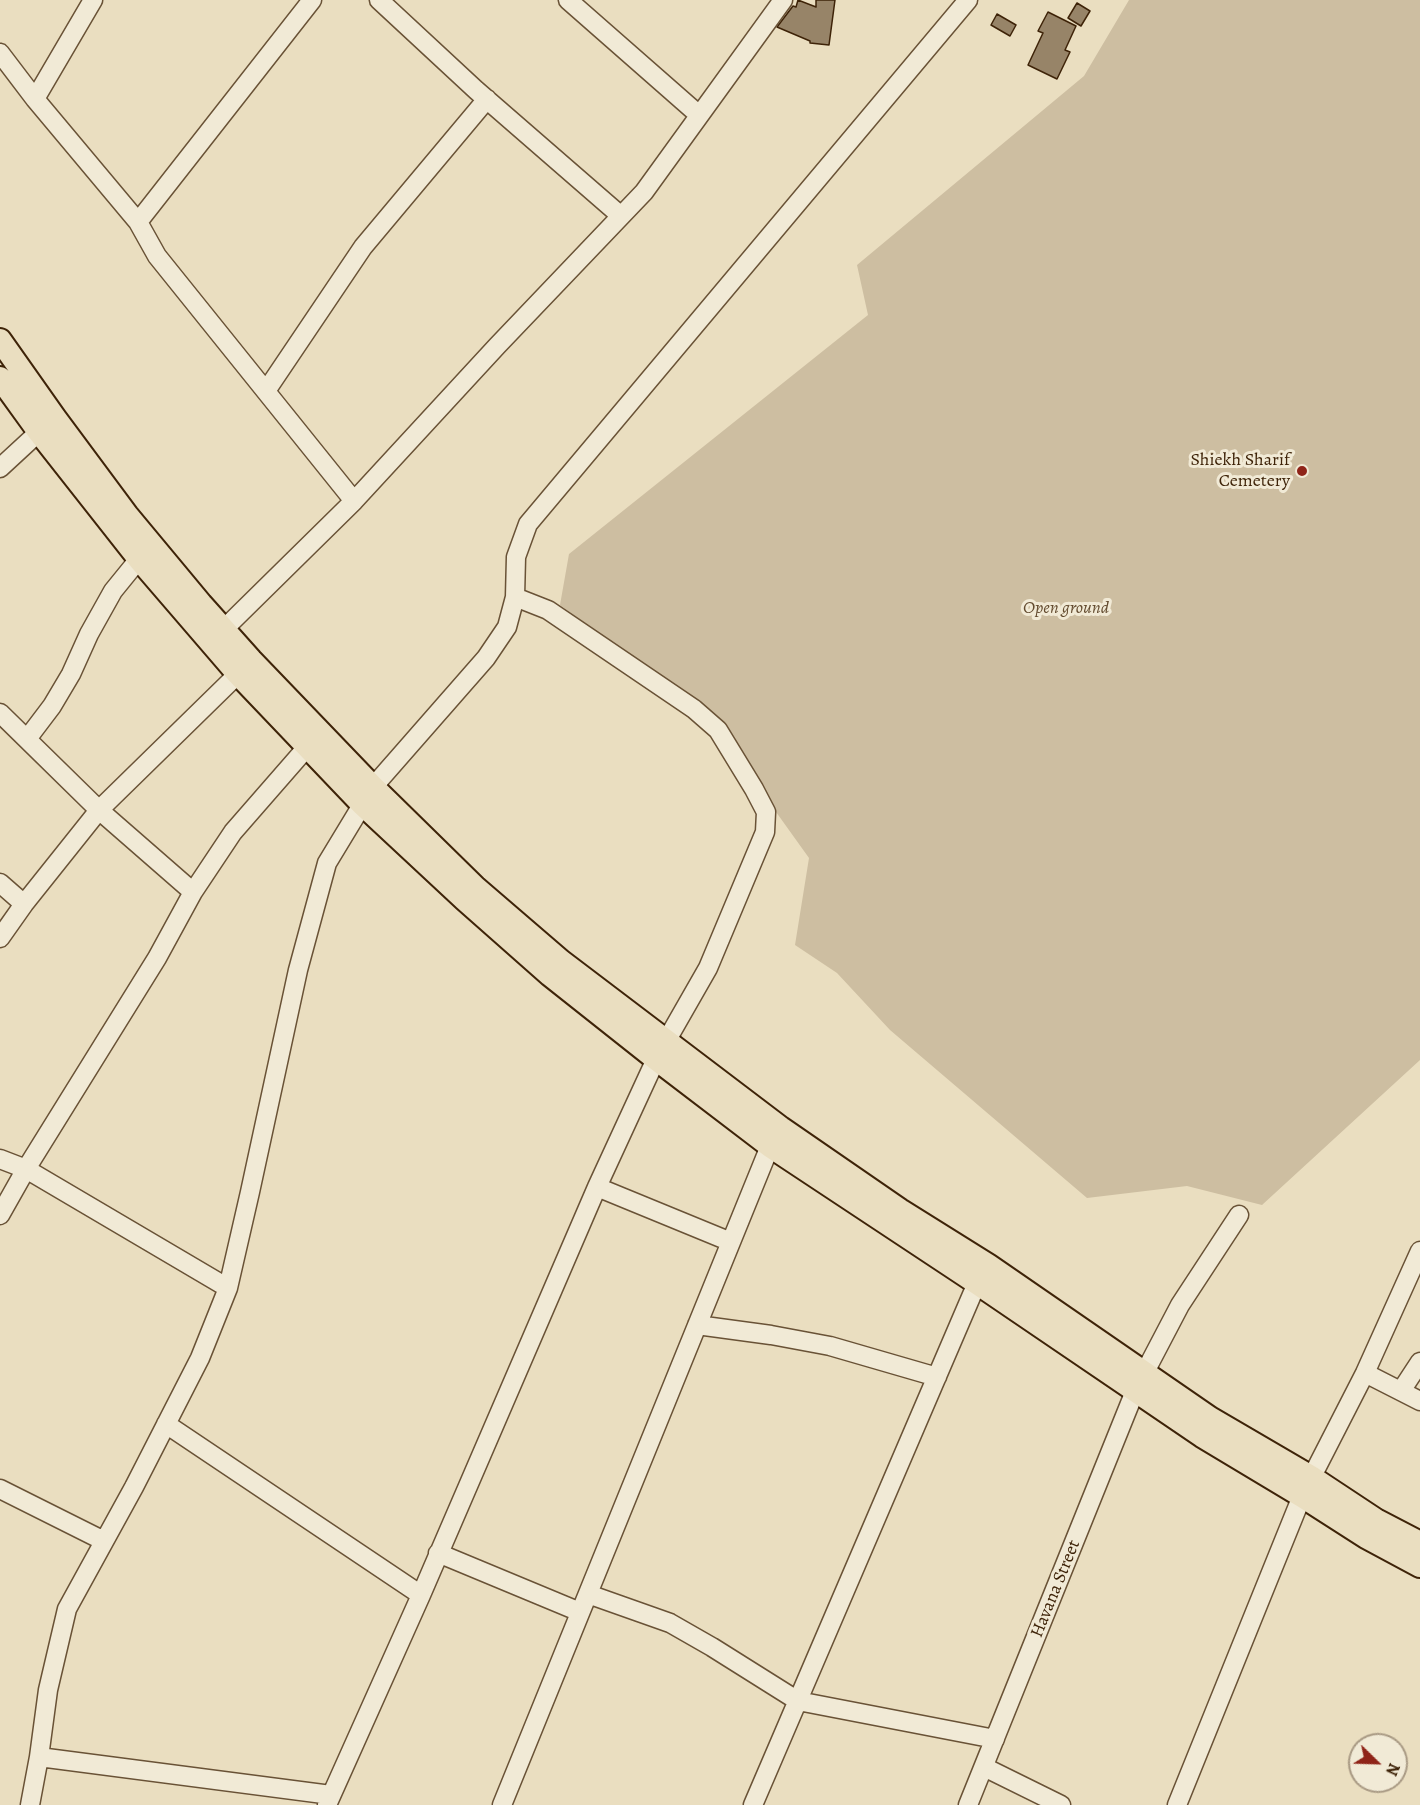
<!DOCTYPE html>
<html>
<head>
<meta charset="utf-8">
<style>
	body { margin:0 }
	#map { position:relative; width:1420px; height:1805px; overflow:hidden; background:#eadec0; font-family:Alegreya,serif }
	canvas { display:block }
	.north { position:absolute; left:1348px; top:1733px; width:60px; height:60px; box-sizing:border-box; background:#f1ead6; border:2px solid #a99a84; border-radius:50%; rotate:113deg; font-size:16px; font-weight:700; line-height:24px; text-align:center; color:#3e2308 }
	.north::after { content:''; display:block; margin:auto; width:21px; height:27px; background:#8f2418; clip-path:polygon(50% 0,100% 100%,50% 72%,0 100%) }
</style>
</head>
<body>
<div id="map">
<canvas width="1420" height="1805"></canvas>
<div class="north">N</div>
</div>
<script>
const ctx = document.querySelector('canvas').getContext('2d');
ctx.lineJoin = 'round';
function fillPath(path, color) {
  ctx.fillStyle = color;
  ctx.fill(path, 'evenodd');
}
function toPath(rows) {
  const path = new Path2D();
  for (const r of rows) {
    path.moveTo(r[0], r[1]);
    for (let i = 2; i < r.length; i += 2) path.lineTo(r[i], r[i + 1]);
  }
  return path;
}
function stroke(path, color, width, dash) {
  ctx.strokeStyle = color;
  ctx.lineWidth = width;
  ctx.lineCap = dash ? 'butt' : 'round';
  ctx.setLineDash(dash || []);
  ctx.stroke(path);
}
function drawText(font, color, halo, rows, align = 'center') {
  ctx.font = font + ' Alegreya,serif';
  ctx.lineWidth = 6;
  ctx.setLineDash([]);
  ctx.textBaseline = 'middle';
  ctx.strokeStyle = halo;
  ctx.fillStyle = color;
  for (const [text, x, y, turn = 0] of rows) {
    ctx.save();
    ctx.translate(x, y);
    ctx.rotate((+turn || 0) * Math.PI / 180);
    ctx.textAlign = isNaN(turn) ? turn : align;
    if (halo) ctx.strokeText(text, 0, 0);
    ctx.fillText(text, 0, 0);
    ctx.restore();
  }
}
fillPath(toPath([
	[1129,0,1420,0,1420,1060,1262,1205,1187,1186,1087,1198,890,1030,837,973,795,945,809,858,703,710,560,605,569,554,868,315,857,265,1084,76]
]), '#cdbea1');
const building = toPath([
	[798,0,816,7,816,0,835,0,829,45,810,43,810,41,777,27,793,6,796,7,798,0],
	[1077,3,1090,11,1081,26,1068,18,1077,3],
	[1048,12,1076,26,1065,50,1070,52,1057,79,1028,65,1043,33,1038,31,1048,12],
	[997,14,1016,25,1010,36,991,25,997,14]
]);
fillPath(building, '#978468');
stroke(building, '#3e2308', 1.5);
const minor = toPath([
	[379,0,476,90,621,216],
	[568,0,699,115],
	[0,53,35,99,138,222,157,256,354,501],
	[35,99,93,0],
	[138,222,312,0],
	[266,391,363,247,487,99],
	[0,468,39,432],
	[224,629,354,501,497,346,644,192,783,0],
	[0,713,99,810,193,892],
	[27,739,52,706,71,674,89,634,113,591,139,559],
	[0,883,24,904],
	[0,938,24,904,99,810,238,674],
	[0,1159,26,1169,228,1288],
	[597,1187,731,1242],
	[0,1215,26,1169,157,958,193,892,233,832,315,738],
	[697,1325,771,1335,830,1346,937,1377],
	[1365,1373,1420,1401],
	[1401,1391,1420,1362],
	[166,1424,421,1595],
	[0,1489,104,1541],
	[438,1553,580,1612],
	[588,1594,670,1623,712,1647,798,1701,995,1739],
	[39,1757,331,1795],
	[984,1767,1061,1805],
	[30,1805,39,1757,48,1690,67,1609,134,1487,200,1358,228,1288,250,1192,298,970,327,863,373,787,486,658,507,627,515,597,516,557,528,524,968,0],
	[327,1805,421,1595,597,1187,656,1059,708,968,765,832,766,812,754,789,718,730,694,709,548,610,515,597],
	[502,1805,770,1146],
	[753,1805,977,1283],
	[968,1805,1135,1391,1180,1305,1239,1215],
	[1177,1805,1302,1496,1365,1373,1420,1251]
]);
const major = toPath([
	[0,340,55,418,127,515,201,604,251,660,373,787,475,887,561,961,781,1128,900,1210,988,1265,1210,1418,1311,1477,1376,1520,1420,1543],
	[0,378,39,432,139,559,238,674,362,804,464,899,550,975,656,1059,770,1146,977,1283,1202,1436,1302,1496,1366,1537,1420,1566]
]);
stroke(minor, '#695236', 21);
stroke(major, '#3e2308', 26);
stroke(minor, '#f1ead6', 18);
stroke(major, '#eadec0', 22);
for (const [x, y, r, color] of [
	[1302,471,6,"#8f2418"]
]) {
  const dot = new Path2D();
  dot.arc(x, y, r, 0, 2 * Math.PI);
  ctx.fillStyle = color;
  ctx.fill(dot);
  stroke(dot, '#f1ead6', 2);
}
drawText('18px', '#3e2308', '#f1ead6', [
	["Shiekh Sharif",1290,461],
	["Cemetery",1290,482]
], 'right');
drawText('italic 18px', '#624a2e', '#f1ead6', [
	["Open ground",1066,609]
]);
drawText('18px', '#3e2308', '#f1ead6', [
	["Havana Street",1056,1589,-68]
]);
</script>
</body>
</html>
